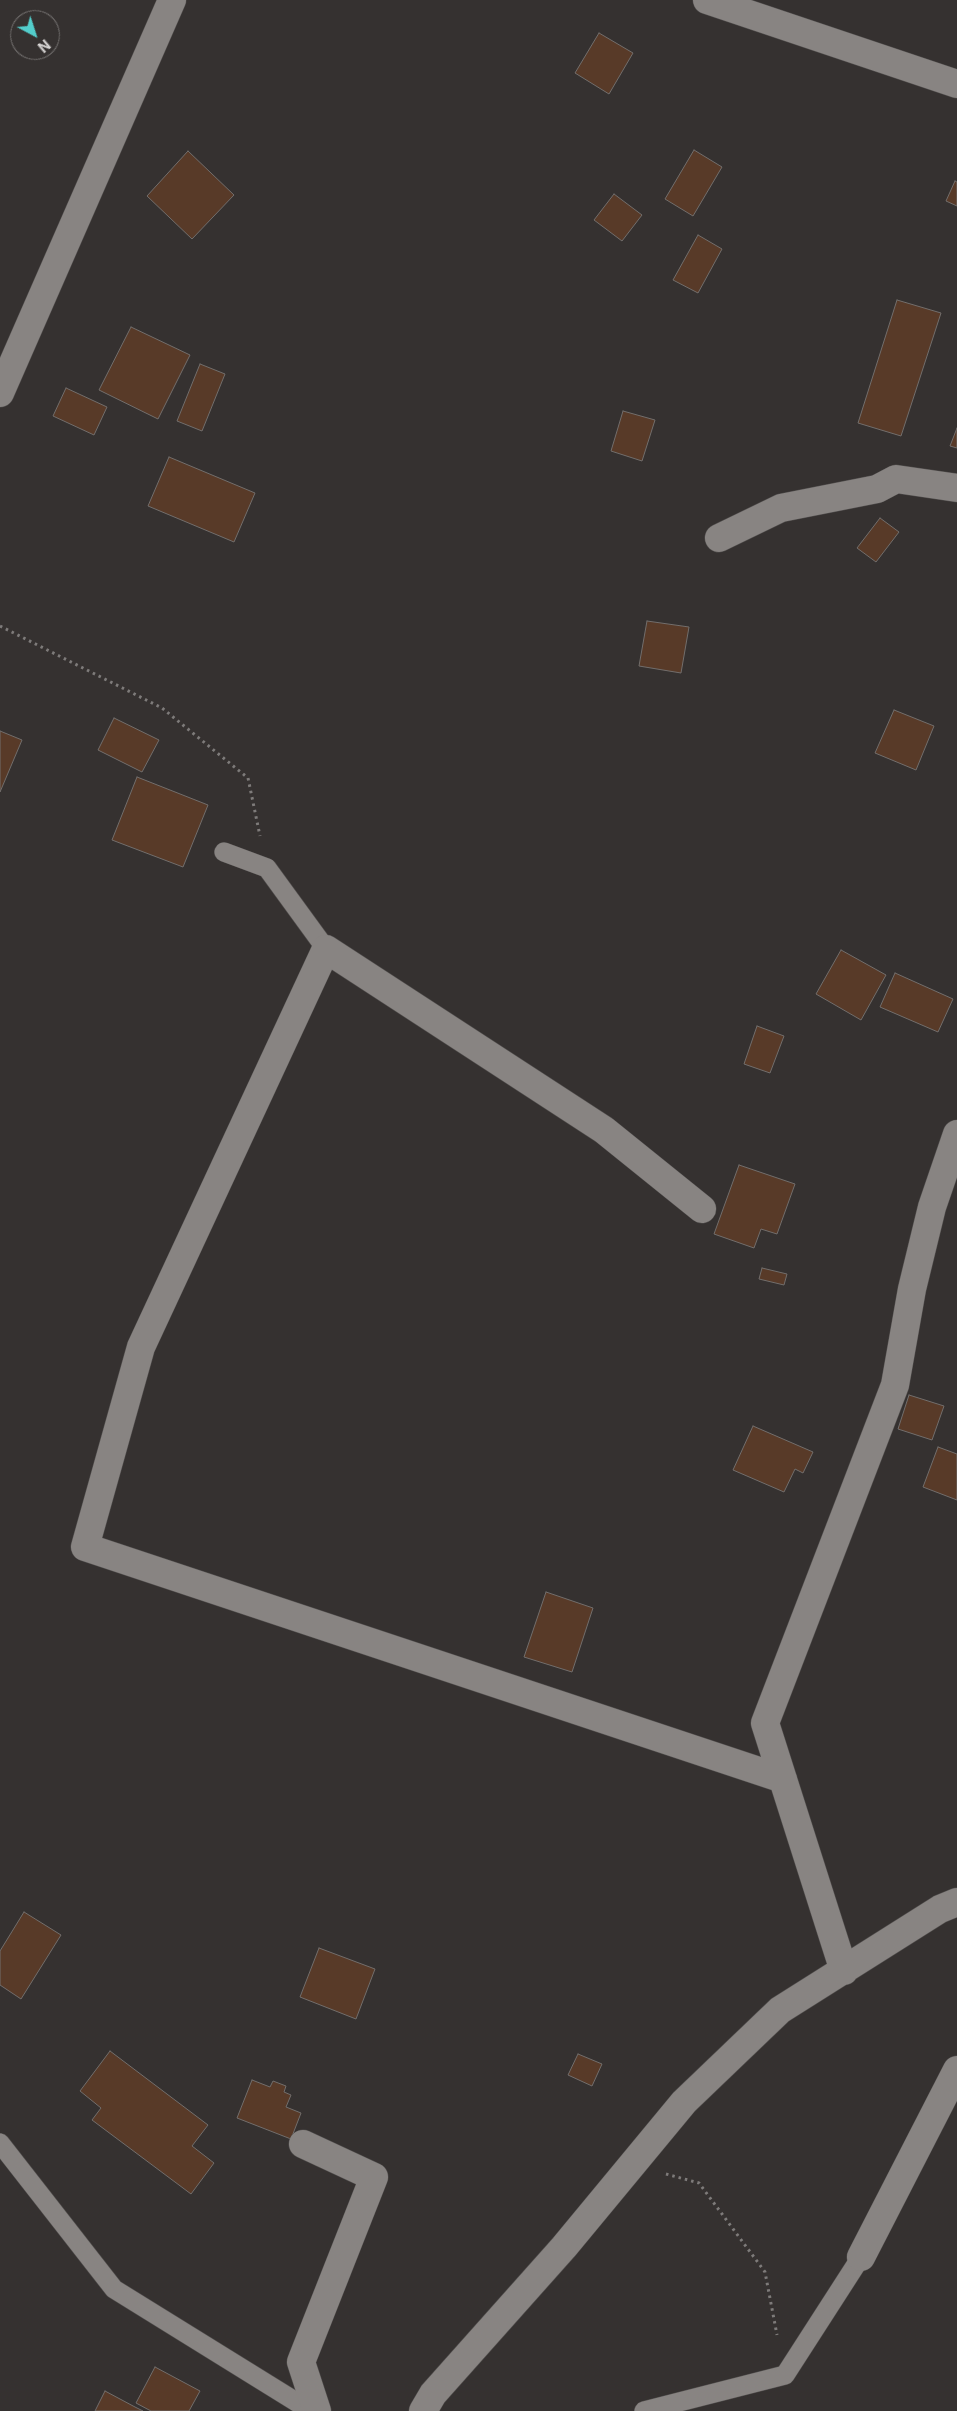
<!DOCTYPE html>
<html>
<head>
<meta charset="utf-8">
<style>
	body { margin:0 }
	#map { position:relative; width:957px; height:2411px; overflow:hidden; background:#353130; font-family:Inter,sans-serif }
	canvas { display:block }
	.north { position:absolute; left:10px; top:10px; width:50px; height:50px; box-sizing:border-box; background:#353130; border:1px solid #767372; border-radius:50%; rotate:140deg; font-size:14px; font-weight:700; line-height:20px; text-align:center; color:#d8d6d5 }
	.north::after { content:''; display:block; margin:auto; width:18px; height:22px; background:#53cdcb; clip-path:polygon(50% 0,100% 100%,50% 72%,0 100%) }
</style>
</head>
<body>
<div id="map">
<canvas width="957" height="2411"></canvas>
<div class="north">N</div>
</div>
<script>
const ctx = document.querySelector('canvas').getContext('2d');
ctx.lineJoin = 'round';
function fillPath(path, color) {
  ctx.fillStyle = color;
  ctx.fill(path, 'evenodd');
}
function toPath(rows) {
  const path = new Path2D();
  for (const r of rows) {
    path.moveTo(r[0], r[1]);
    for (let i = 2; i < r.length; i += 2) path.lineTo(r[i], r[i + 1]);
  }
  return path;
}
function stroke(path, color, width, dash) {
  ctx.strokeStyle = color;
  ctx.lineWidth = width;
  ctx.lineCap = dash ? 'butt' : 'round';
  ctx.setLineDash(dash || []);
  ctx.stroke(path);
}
const building = toPath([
	[599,33,633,53,609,94,575,73,599,33],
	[694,150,722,167,693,216,665,199,694,150],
	[188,151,234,195,192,239,147,196,188,151],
	[955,181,957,182,957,206,946,201,955,181],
	[614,194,642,215,622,241,594,220,614,194],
	[698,235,722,249,698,293,673,280,698,235],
	[897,300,941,313,901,436,858,423,897,300],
	[131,327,190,355,158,419,99,390,131,327],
	[200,364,225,374,202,431,177,421,200,364],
	[66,388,107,407,94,435,53,416,66,388],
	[623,411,655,420,642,461,611,451,623,411],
	[957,428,957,448,950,446,957,428],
	[169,457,255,493,234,542,148,506,169,457],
	[880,518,899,532,876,562,857,548,880,518],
	[647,621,689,627,681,673,639,666,647,621],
	[894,710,934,726,916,770,875,753,894,710],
	[114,718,159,740,142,772,98,750,114,718],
	[0,731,22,740,0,792,0,731],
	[137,777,208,805,183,867,112,840,137,777],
	[841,950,886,975,861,1020,816,994,841,950],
	[895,973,953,999,938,1032,880,1007,895,973],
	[757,1026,784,1036,770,1073,744,1064,757,1026],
	[739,1165,795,1184,777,1234,761,1229,754,1248,714,1234,739,1165],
	[762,1268,787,1274,784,1285,759,1279,762,1268],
	[909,1395,944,1406,932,1440,898,1429,909,1395],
	[753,1426,813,1452,803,1473,795,1469,784,1492,733,1470,753,1426],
	[938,1447,957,1454,957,1500,923,1487,938,1447],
	[546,1592,593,1608,572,1672,524,1657,546,1592],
	[24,1912,61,1935,21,1999,0,1985,0,1951,24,1912],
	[319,1948,375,1969,356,2019,300,1997,319,1948],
	[110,2051,208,2125,192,2146,214,2163,191,2194,92,2120,101,2108,80,2091,110,2051],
	[578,2054,602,2064,592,2086,568,2075,578,2054],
	[252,2080,270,2087,273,2081,286,2086,284,2092,291,2095,286,2107,301,2113,291,2139,237,2118,252,2080],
	[155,2367,200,2391,189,2411,151,2411,136,2403,155,2367],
	[105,2391,135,2407,143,2411,95,2411,105,2391]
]);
fillPath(building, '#583a28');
stroke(building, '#726e6c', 1);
const service = toPath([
	[224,852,267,868,326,949],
	[0,2143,114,2289,311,2411],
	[644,2411,785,2375,861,2257]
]);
const minor = toPath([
	[707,0,957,84],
	[0,393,172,0],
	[719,538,781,508,877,489,896,479,957,488],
	[702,1209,604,1130,326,949,141,1347,85,1547,783,1779],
	[844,1971,765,1723,895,1385,912,1289,932,1207,957,1134],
	[303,2144,374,2177,301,2362,317,2411],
	[861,2257,957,2070],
	[423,2411,433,2394,564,2247,684,2102,780,2010,940,1909,957,1902]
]);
stroke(service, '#514e4d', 20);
stroke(minor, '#514e4d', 29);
stroke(toPath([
	[0,626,162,708,248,778,260,836],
	[666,2174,699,2183,765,2272,777,2335]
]), '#7e7b7a', 3, [2.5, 4]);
stroke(service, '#888482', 19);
stroke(minor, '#888482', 28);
</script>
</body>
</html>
